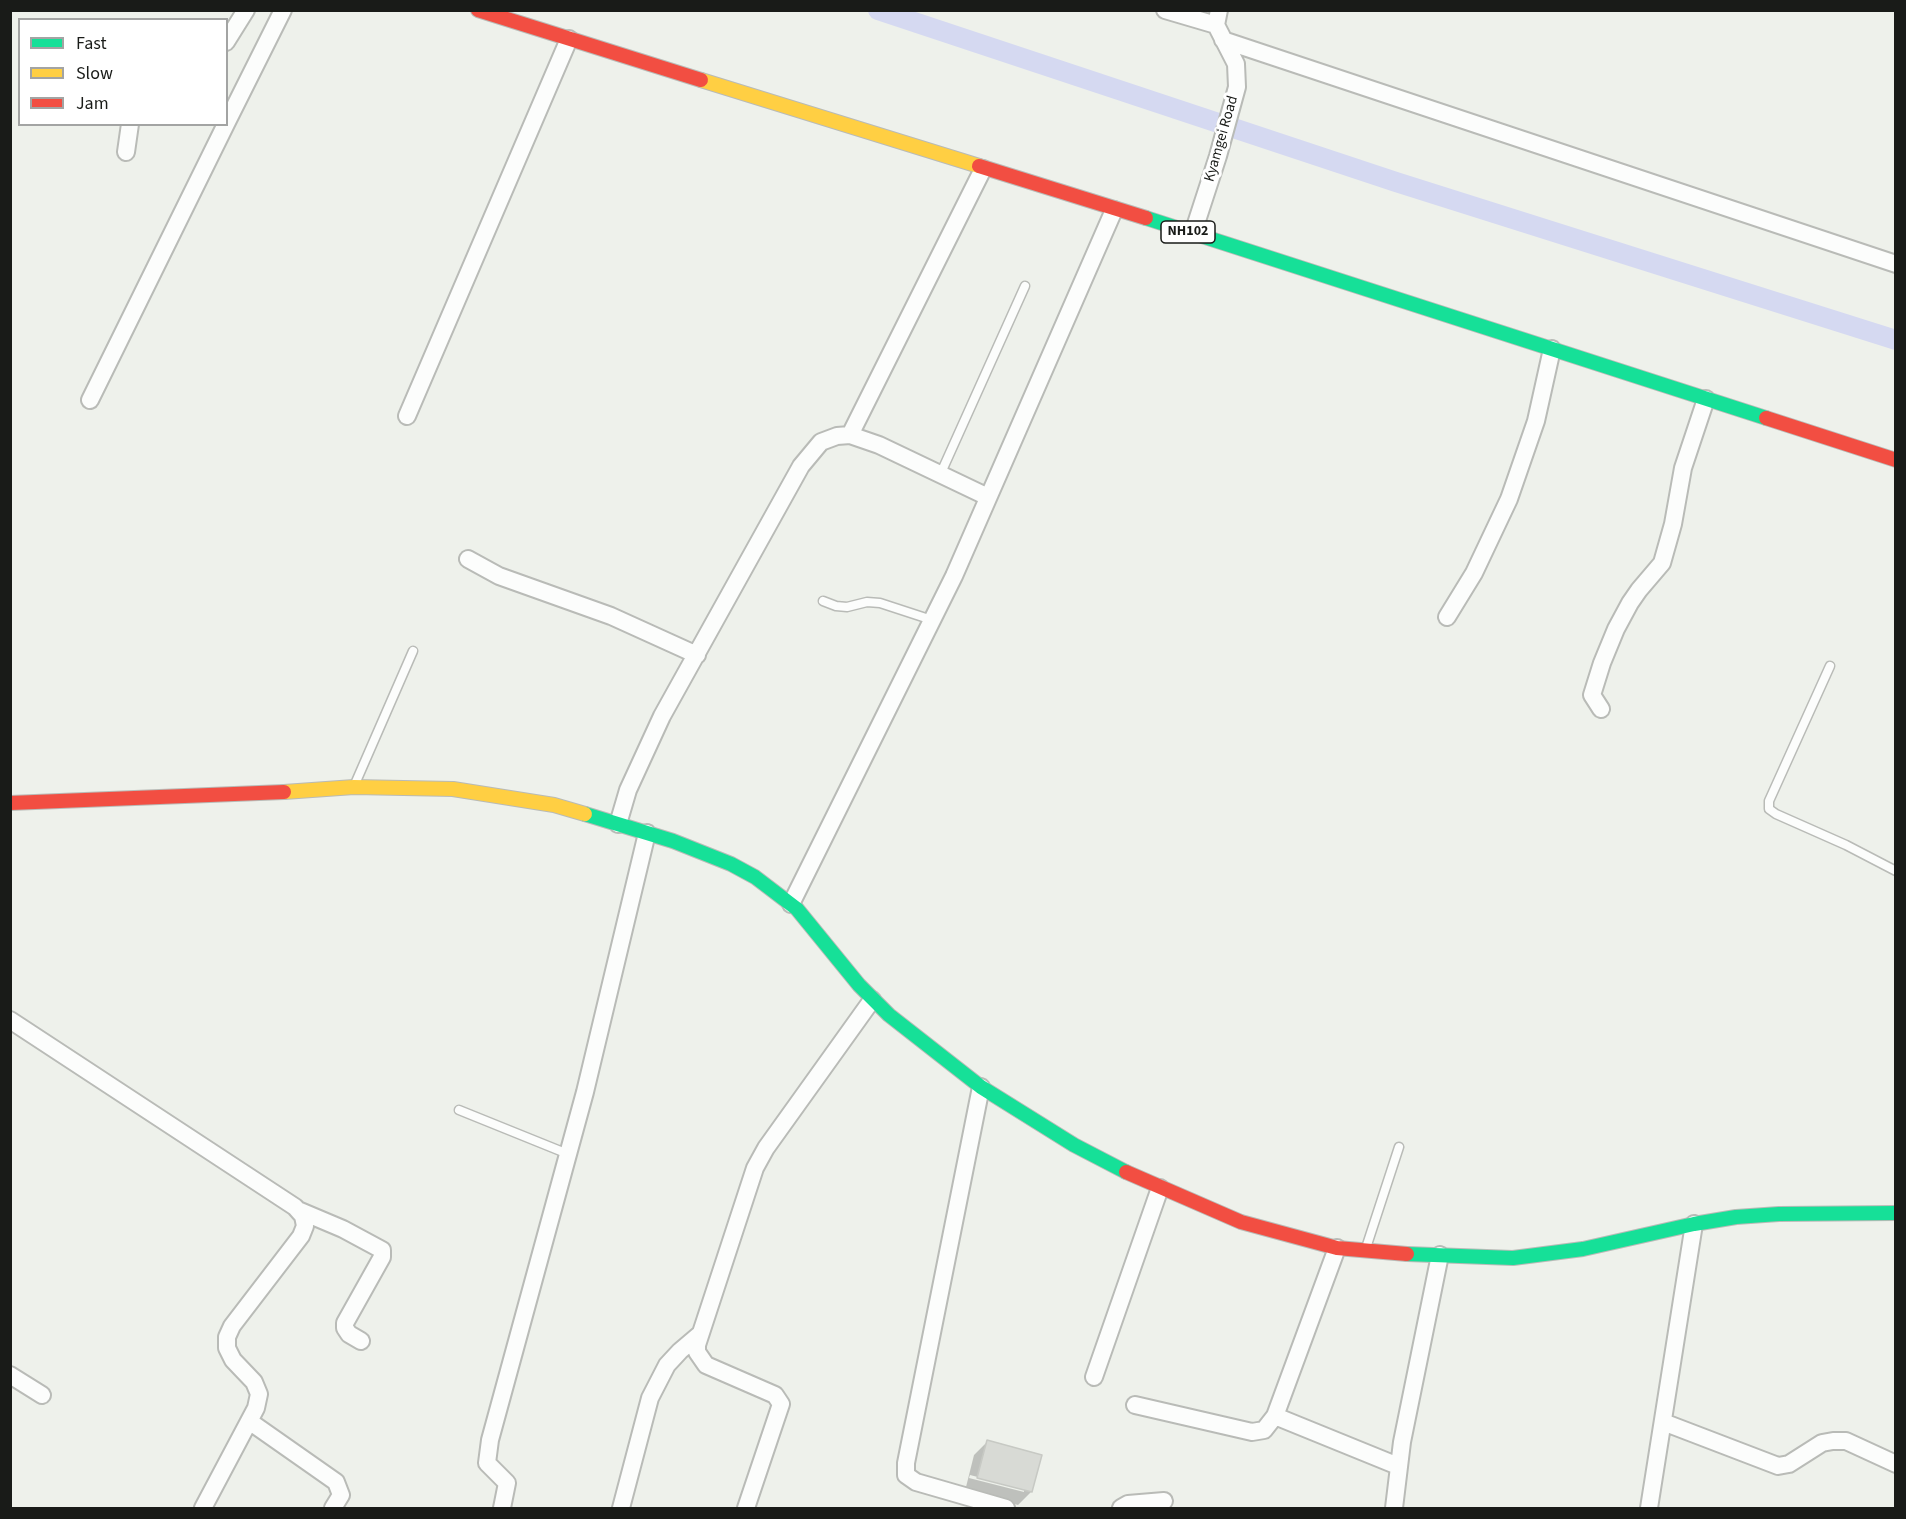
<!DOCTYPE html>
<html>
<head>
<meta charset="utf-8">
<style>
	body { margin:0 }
	#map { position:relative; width:1906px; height:1519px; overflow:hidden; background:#eef1eb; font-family:"Source Sans 3",sans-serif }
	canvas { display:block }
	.frame { position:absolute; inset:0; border:12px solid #191b18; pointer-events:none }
	.legend { position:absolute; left:18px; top:18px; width:210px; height:108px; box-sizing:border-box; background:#fff; border:2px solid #a3a4a3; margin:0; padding:8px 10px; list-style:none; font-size:18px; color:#191b18 }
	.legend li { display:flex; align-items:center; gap:12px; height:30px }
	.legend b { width:30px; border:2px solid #a3a4a3 }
</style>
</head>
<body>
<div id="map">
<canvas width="1906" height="1519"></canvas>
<div class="frame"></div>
<ul class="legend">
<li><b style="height:8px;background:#16e098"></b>Fast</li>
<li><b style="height:8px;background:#ffcf43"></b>Slow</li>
<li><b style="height:8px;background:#f24e42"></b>Jam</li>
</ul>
</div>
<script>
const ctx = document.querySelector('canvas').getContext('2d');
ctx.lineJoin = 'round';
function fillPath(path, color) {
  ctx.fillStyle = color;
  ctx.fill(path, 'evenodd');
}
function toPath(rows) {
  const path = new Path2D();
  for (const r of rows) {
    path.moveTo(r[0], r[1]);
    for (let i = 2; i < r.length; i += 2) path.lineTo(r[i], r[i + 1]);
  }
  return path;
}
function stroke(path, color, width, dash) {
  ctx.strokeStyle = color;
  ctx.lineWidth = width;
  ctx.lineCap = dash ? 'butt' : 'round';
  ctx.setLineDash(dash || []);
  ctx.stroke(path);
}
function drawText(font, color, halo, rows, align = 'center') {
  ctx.font = font + ' "Source Sans 3",sans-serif';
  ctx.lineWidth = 6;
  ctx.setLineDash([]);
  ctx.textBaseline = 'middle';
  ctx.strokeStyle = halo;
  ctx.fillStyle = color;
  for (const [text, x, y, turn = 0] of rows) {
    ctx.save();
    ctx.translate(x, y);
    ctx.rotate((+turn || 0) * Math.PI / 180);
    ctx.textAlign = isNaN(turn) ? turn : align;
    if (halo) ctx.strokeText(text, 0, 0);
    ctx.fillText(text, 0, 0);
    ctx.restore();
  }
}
fillPath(toPath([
	[987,1442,1040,1456,1031,1492,1018,1505,965,1491,974,1455],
	[970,1475,1024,1489,1024,1492,969,1478]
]), '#0003');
stroke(toPath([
	[878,10,1396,182,1896,340]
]), '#d5d9f1', 20);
const building = toPath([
	[987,1440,1042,1455,1032,1492,977,1478,987,1440]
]);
fillPath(building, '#d8dad5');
stroke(building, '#c7c9c4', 1.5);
const lane = toPath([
	[940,475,1025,286],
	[823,601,836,606,847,607,867,602,880,603,932,620],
	[1830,666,1769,801,1769,809,1776,814,1846,845,1896,871],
	[355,784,413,651],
	[459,1110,568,1154],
	[1365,1251,1399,1147]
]);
const street = toPath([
	[1165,10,1216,25],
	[1223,40,1896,264],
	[226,42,246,10],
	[226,124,283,10],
	[126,152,130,124],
	[1193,233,1218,156,1237,87,1236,64,1216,25,1219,10],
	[90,400,226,124],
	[407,416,569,39],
	[850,435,983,169],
	[468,559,499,576,611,616,697,655],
	[1447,617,1474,573,1509,499,1536,421,1552,349],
	[1601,709,1592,695,1602,663,1616,629,1630,603,1639,590,1662,563,1673,524,1683,468,1706,399],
	[618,824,628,790,662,716,801,466,821,442,837,436,850,435,879,445,988,497],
	[791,904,954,576,1114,210],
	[10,1020,295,1207,303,1216,305,1226,301,1236,232,1326,227,1337,227,1348,233,1360,254,1382,259,1394,256,1408,203,1508],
	[981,1087,906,1463,906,1475,916,1482,1006,1508],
	[298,1210,343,1229,382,1250,382,1257,345,1323,345,1328,349,1334,361,1341],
	[1337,1248,1275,1416,1398,1466],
	[10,1375,42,1395],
	[1094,1377,1160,1188],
	[1135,1405,1252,1432,1264,1430,1275,1416],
	[249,1421,336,1482,341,1495,333,1508],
	[1663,1422,1778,1466,1789,1464,1822,1443,1833,1441,1846,1441,1896,1464],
	[502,1508,507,1483,487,1463,490,1440,585,1092,647,833],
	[621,1508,650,1398,667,1365,680,1351,700,1334],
	[746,1508,781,1404,775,1395,706,1365,697,1352,697,1345,755,1168,766,1148,872,1000],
	[1121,1508,1128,1504,1164,1501],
	[1394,1508,1402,1442,1440,1255],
	[1649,1508,1694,1224]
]);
const fast = toPath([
	[1146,218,1766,418],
	[585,814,673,841,731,864,755,877,797,909,859,985,889,1015,981,1087,1074,1145,1126,1172],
	[1407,1254,1513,1258,1583,1249,1694,1224,1736,1217,1779,1214,1896,1213]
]);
const slow = toPath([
	[701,80,979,166],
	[284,792,354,787,453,789,554,805,585,814]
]);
const jam = toPath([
	[478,10,701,80],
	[979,166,1146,218],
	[1766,418,1896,460],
	[10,803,284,792],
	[1126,1172,1241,1222,1337,1248,1407,1254]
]);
stroke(lane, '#b9bbb7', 11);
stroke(street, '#b9bbb7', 20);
stroke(fast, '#b9bbb7', 16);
stroke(slow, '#b9bbb7', 16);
stroke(jam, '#b9bbb7', 16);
stroke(lane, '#fcfdfc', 8);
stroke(street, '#fcfdfc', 16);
stroke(fast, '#16e098', 14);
stroke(slow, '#ffcf43', 14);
stroke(jam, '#f24e42', 14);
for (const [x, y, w] of [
	[1188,232,54]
]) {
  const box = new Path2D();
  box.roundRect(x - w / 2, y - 11, w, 22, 4.5);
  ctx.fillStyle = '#fff';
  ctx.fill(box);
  stroke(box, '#191b18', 1.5);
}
drawText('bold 14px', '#191b18', null, [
	["NH102",1188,232]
]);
drawText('15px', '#191b18', '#fff', [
	["Kyamgei Road",1222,139,-74]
]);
</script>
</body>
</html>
